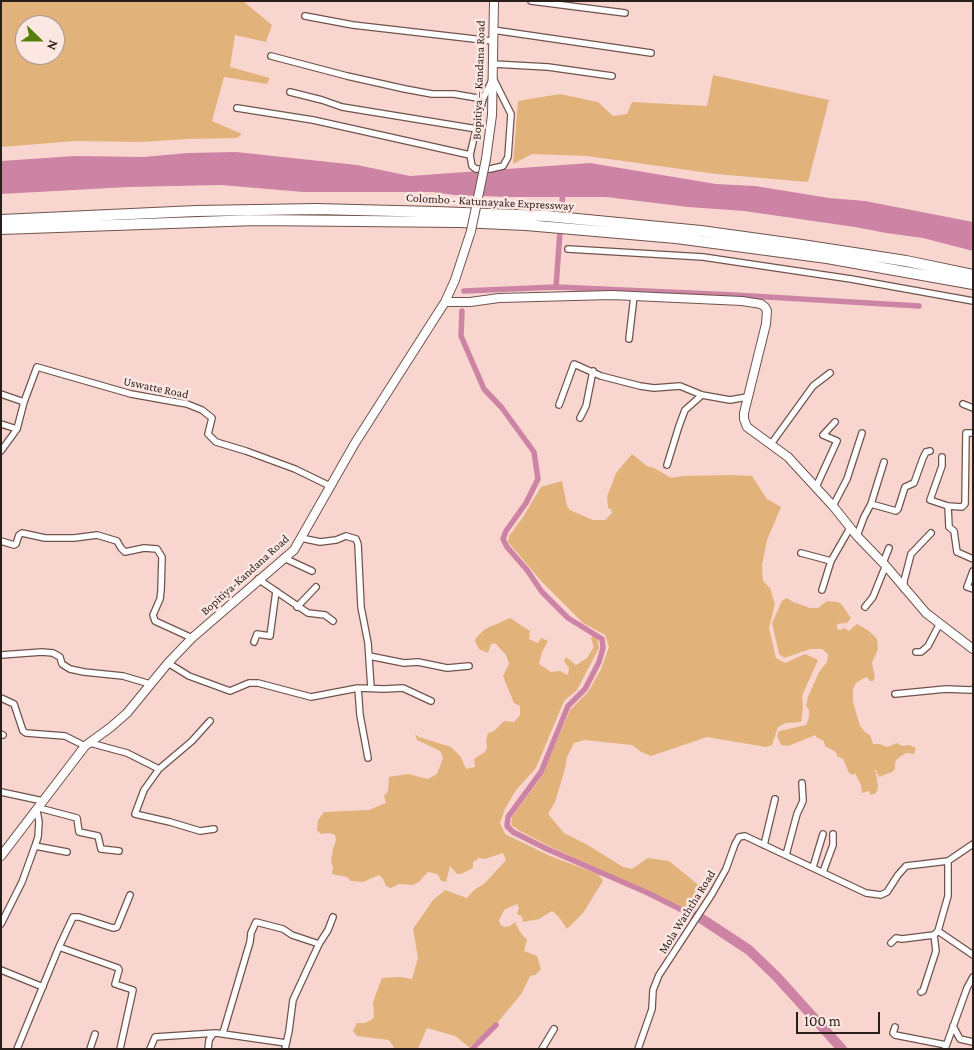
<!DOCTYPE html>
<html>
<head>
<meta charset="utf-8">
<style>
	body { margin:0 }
	#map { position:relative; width:974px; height:1050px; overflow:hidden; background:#f8d6cf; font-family:"Crimson Pro",serif }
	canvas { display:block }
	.frame { position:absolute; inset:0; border:2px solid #2a1e1b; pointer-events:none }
	.north { position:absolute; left:15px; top:15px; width:50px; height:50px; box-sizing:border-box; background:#fce7e2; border:1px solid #a89792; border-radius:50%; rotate:112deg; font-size:14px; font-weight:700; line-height:20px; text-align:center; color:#2a1e1b }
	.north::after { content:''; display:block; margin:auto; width:18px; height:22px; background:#54810c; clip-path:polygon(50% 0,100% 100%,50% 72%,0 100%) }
	.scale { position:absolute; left:796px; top:1012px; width:84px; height:22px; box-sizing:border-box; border:2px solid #2a1e1b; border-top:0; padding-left:6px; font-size:15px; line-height:18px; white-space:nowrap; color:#2a1e1b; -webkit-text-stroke:4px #fce7e2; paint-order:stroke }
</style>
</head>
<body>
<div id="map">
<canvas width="974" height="1050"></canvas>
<div class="frame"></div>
<div class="north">N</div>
<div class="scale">100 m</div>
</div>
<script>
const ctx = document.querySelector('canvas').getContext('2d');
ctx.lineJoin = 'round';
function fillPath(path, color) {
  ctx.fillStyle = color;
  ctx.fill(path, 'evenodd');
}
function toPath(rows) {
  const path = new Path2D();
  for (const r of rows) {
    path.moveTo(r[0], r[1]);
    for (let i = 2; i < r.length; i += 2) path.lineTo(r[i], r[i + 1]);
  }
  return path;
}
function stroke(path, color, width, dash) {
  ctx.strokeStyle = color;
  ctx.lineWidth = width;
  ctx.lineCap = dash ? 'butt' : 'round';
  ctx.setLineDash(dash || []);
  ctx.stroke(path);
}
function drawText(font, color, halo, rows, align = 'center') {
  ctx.font = font + ' "Crimson Pro",serif';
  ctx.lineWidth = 5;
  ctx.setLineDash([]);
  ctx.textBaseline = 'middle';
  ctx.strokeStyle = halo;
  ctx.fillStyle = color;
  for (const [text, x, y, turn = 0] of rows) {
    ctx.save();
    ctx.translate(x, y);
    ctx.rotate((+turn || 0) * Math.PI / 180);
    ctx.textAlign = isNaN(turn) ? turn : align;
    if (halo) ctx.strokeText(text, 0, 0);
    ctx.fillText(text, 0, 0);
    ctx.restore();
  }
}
fillPath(toPath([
	[1,1,243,1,272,25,266,42,235,35,230,67,270,78,267,84,224,77,212,121,242,134,237,138,187,139,142,142,75,141,1,147],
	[25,25,55,25,55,55,25,55],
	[713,75,829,100,808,182,716,174,587,156,532,154,513,164,518,101,560,94,598,102,613,116,627,114,632,102,707,106],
	[632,454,647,466,654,468,671,478,682,476,732,475,752,476,767,499,781,507,767,540,762,565,763,581,770,588,775,604,769,628,776,658,785,663,805,654,818,660,802,696,803,706,801,722,786,723,778,727,772,745,766,747,707,737,651,756,641,752,632,745,584,740,574,743,567,757,565,769,555,802,548,814,564,833,586,844,623,867,632,869,648,858,669,861,701,887,699,905,689,910,553,848,520,831,511,825,512,817,542,776,570,710,588,692,601,669,609,647,605,635,583,623,542,582,508,542,509,536,523,517,541,487,562,481,567,506,570,510,593,520,605,520,612,513,611,509,608,508,607,497,616,473],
	[787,598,793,602,810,608,818,608,827,601,838,602,842,605,851,618,847,623,837,624,837,629,840,630,844,628,849,631,857,624,869,631,877,639,878,649,872,663,875,678,873,681,870,681,867,677,864,678,856,683,853,689,853,702,860,726,866,733,870,735,873,744,880,744,887,747,897,743,902,746,909,745,916,748,914,754,906,753,897,759,895,763,895,769,892,772,879,777,876,770,874,771,876,772,878,787,876,793,871,795,869,791,862,793,861,785,855,773,853,775,849,773,843,759,837,756,836,752,825,746,824,741,816,737,816,735,788,746,781,745,777,736,779,731,806,725,809,717,809,710,806,706,808,697,819,672,827,662,828,654,822,649,811,649,784,658,779,654,772,623,782,601],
	[510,618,530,631,529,639,538,643,541,638,548,641,542,652,539,664,551,672,560,671,568,675,569,668,564,661,566,657,576,665,587,658,594,647,591,638,593,636,597,638,599,648,577,690,564,701,536,768,516,790,505,809,500,823,505,834,550,856,598,874,603,881,583,913,567,929,558,916,552,911,539,919,523,922,522,917,517,914,519,908,517,904,504,910,499,921,501,925,505,927,510,926,515,922,520,932,527,940,524,951,537,956,541,969,535,975,530,976,522,993,498,1022,469,1047,455,1036,427,1028,418,1049,395,1049,389,1040,357,1036,353,1031,357,1023,365,1023,374,1018,373,1002,382,978,400,977,412,979,418,958,413,929,433,900,445,890,467,898,474,890,485,883,506,860,503,853,485,859,479,858,473,862,473,868,461,874,457,874,450,866,446,882,440,880,440,878,437,874,428,872,419,882,413,885,399,884,391,888,386,886,383,879,379,875,363,882,351,881,347,877,332,874,333,868,331,861,333,849,336,840,335,835,329,833,321,834,317,830,318,820,324,812,369,810,386,803,384,796,388,791,389,777,408,774,428,779,437,774,443,758,440,751,417,740,415,734,419,737,451,747,461,757,466,769,475,767,474,759,485,752,487,747,486,741,488,733,494,731,504,721,514,722,520,715,520,706,514,703,503,676,509,664,506,655,495,643,491,644,488,653,479,649,475,641,476,638,485,629]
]), '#e1b37b');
fillPath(toPath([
	[236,152,357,165,410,176,590,163,716,184,755,186,829,198,865,201,973,222,973,251,923,238,886,233,855,227,744,211,688,207,606,197,510,197,454,195,433,192,303,192,221,185,128,187,1,194,1,161,75,156,143,157,188,153]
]), '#cd84a4');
stroke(toPath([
	[556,287,563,189],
	[464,291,556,287,734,295,919,306],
	[462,311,461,336,484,389,502,408,534,452,538,479,526,503,506,531,503,539,507,547,527,570,542,592,568,618,602,639,603,648,599,662,585,689,568,706,541,772,508,817,507,826,513,832,547,849,648,893,688,913],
	[472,1049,496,1025]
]), '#cd84a4', 5.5);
stroke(toPath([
	[688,913,702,919,749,950,777,977,842,1049]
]), '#cd84a4', 10);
const street = toPath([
	[531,1,625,13],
	[305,16,353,25,492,41],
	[493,30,651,53],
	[271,56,347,76,405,89,432,94,454,94,483,99],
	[493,64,548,67,612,76],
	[493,78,511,114,508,157,503,166,490,169,476,169,472,166,470,155,483,99,493,78],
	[290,92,322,100,342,107,477,129],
	[237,108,313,120,470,155],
	[568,249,703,257,851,279,973,301],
	[629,339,634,296],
	[1,394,24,402],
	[963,404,973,408],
	[559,405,574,364,601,376,640,386,654,388,680,386,702,395,730,400,747,397],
	[580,418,586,406,593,371],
	[1,424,17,429],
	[973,433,966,433,965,504,962,507,948,506,949,527,954,531,957,552,973,559],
	[771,444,813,386,830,373],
	[1,451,17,429,24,402,37,367,131,394,187,404,202,410,212,418,208,434,216,442,246,451,295,469,330,486],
	[942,457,942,466,930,500,948,506],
	[667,465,679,426,685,410,702,395],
	[816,487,837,441,823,435,835,422],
	[871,504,884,462],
	[833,506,847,479,862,433],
	[857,536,864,517,871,504,896,511,898,509,905,487,914,483,923,458,926,452,930,451],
	[301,538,320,542,336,540,346,536,356,539,358,544,361,607,368,643,371,688],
	[1,541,14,545,16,544,19,535,22,533,45,538,74,538,97,535,117,541,121,548,125,552,144,548,157,549,162,557,161,591,160,599,153,615,155,621,192,638],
	[801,553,831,561,850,528],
	[284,558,312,571],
	[883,563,889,548],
	[973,571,967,587,973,589],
	[258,579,308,613,325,615,333,621],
	[904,589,904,581,911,554,931,533],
	[822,590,831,561],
	[297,607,316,587],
	[865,607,873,597,883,572,886,566],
	[254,642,257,634,270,636,276,591],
	[916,652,921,652,928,646,939,625],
	[1,655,42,652,53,653,60,657,62,664,70,669,84,672,123,676,150,684],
	[369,656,404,663,418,662,447,668,469,666],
	[168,663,189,676,230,691,249,683,258,683,311,697,358,688,384,689,403,688,431,701],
	[358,688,360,715,368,758],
	[895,694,946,689,971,690,973,689],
	[1,698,14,704,23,731,26,733,65,736,85,746],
	[210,721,192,741,159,769,144,790,135,814,170,822,200,831,214,829],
	[1,734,3,735],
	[90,743,127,753,159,769],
	[1,792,43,801],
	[39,808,77,818,79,832,98,836,101,849,119,851],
	[764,845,775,799],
	[35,846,67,852],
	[786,855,797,814,803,801,802,783],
	[813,867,823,834],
	[823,872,833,845,833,834],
	[1,924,22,882,35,846,38,837,39,822,37,811],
	[938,931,973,955],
	[891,943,896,938,902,939,934,935,938,931,948,896,948,861],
	[59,947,118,968,119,970,115,984,133,990,120,1049],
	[1,970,43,987],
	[921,992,923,991,936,951,934,935],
	[953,1026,960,1039,973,1042],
	[895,1027,893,1033,895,1035,946,1045],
	[223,1033,250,942,251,933,256,922,283,929,292,935,319,944],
	[17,1049,59,947,73,917,79,917,113,928,117,927,130,895],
	[90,1049,95,1034],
	[150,1049,155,1037,216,1033,286,1043],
	[208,1049,209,1040,213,1034],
	[285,1049,289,1031,293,1000,319,944,328,930,333,917],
	[542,1049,554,1029],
	[638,1049,652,1009,653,990,659,975,712,894,726,869,735,844,739,837,745,836,866,893,881,895,887,892,898,875,906,866,948,861,973,844],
	[945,1049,967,988,973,977]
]);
const secondary = toPath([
	[486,159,492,115,494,1],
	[445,302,470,302,499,298,612,295,742,301,761,304,765,307,767,311,766,324,744,413,744,419,747,427,788,457,833,506,857,536,886,566,926,613,973,649],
	[1,856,85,746,111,727,127,713,168,663,192,638,294,550,355,443,445,302,455,280,471,231]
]);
const highway = toPath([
	[1,220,196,211,316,209,436,212,546,216,701,231,802,245,906,261,973,275],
	[1,229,256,220,460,222,526,225,676,238,827,258,973,284]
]);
stroke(street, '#70534d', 8);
stroke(secondary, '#70534d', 10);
stroke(highway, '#70534d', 12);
stroke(street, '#fff', 5.5);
stroke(secondary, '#fff', 8);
stroke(highway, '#fff', 10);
const secondaryBridge = toPath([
	[471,231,486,159]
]);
stroke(secondaryBridge, '#70534d', 10, []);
stroke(secondaryBridge, '#fff', 8);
drawText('12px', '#2a1e1b', '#fce7e2', [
	["Bopitiya – Kandana Road",479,80,-88],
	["Colombo - Katunayake Expressway",490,202,3],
	["Uswatte Road",156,388,12],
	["Bopitiya-Kandana Road",245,575,-42],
	["Mola Waththa Road",687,912,-58]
]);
</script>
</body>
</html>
